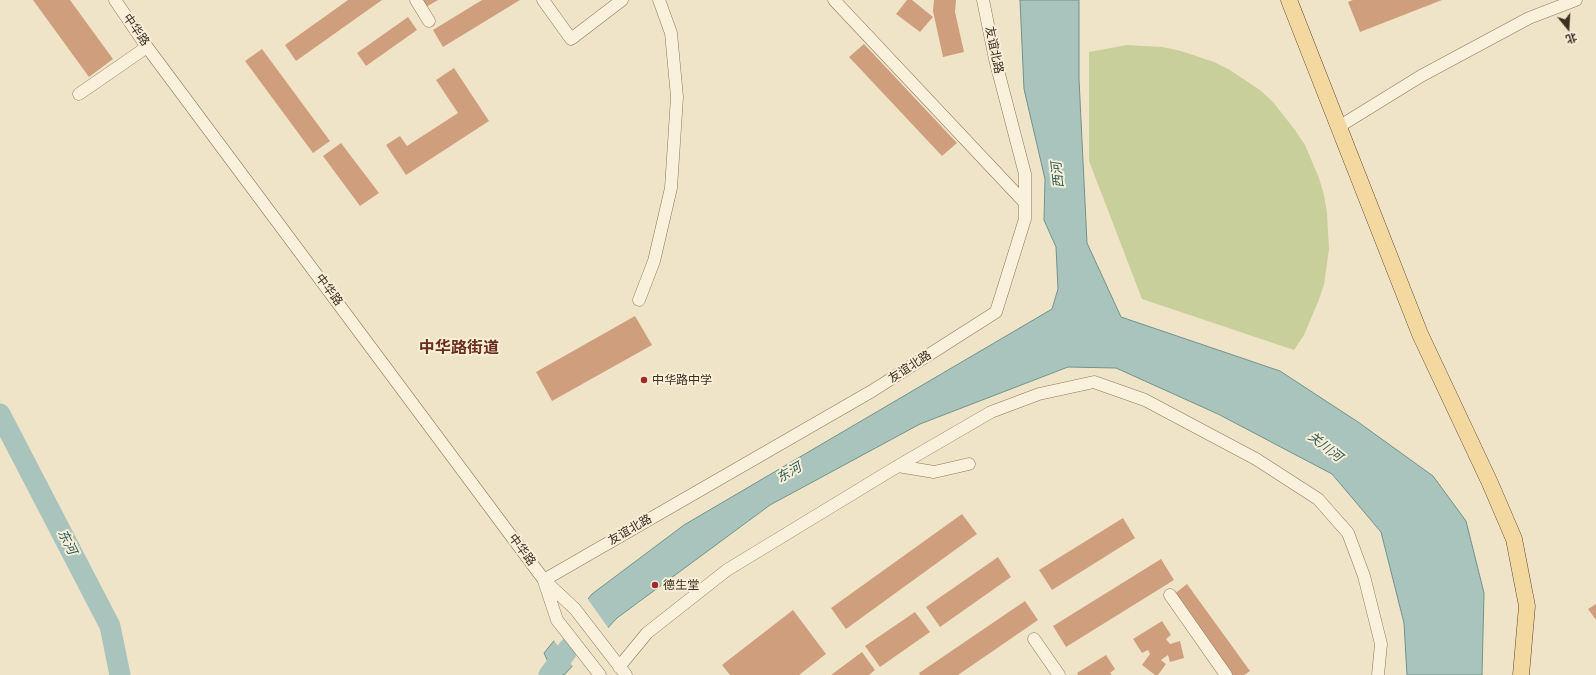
<!DOCTYPE html>
<html>
<head>
<meta charset="utf-8">
<style>
	body { margin:0 }
	#map { position:relative; width:1596px; height:675px; overflow:hidden; background:#f0e4c8; font-family:Literata,"Noto Sans SC",serif }
	canvas { display:block }
	.north { position:absolute; left:1548px; top:8px; width:40px; height:40px; -webkit-text-stroke:3px #f7eed8; paint-order:stroke; rotate:162deg; font-size:11px; font-weight:700; line-height:16px; text-align:center; color:#3d2e20 }
	.north::after { content:''; display:block; margin:auto; width:14px; height:18px; background:#3d2e20; clip-path:polygon(50% 0,100% 100%,50% 72%,0 100%) }
</style>
</head>
<body>
<div id="map">
<canvas width="1596" height="675"></canvas>
<div class="north">北</div>
</div>
<script>
const ctx = document.querySelector('canvas').getContext('2d');
ctx.lineJoin = 'round';
function fillPath(path, color) {
  ctx.fillStyle = color;
  ctx.fill(path, 'evenodd');
}
function toPath(rows) {
  const path = new Path2D();
  for (const r of rows) {
    path.moveTo(r[0], r[1]);
    for (let i = 2; i < r.length; i += 2) path.lineTo(r[i], r[i + 1]);
  }
  return path;
}
function stroke(path, color, width, dash) {
  ctx.strokeStyle = color;
  ctx.lineWidth = width;
  ctx.lineCap = dash ? 'butt' : 'round';
  ctx.setLineDash(dash || []);
  ctx.stroke(path);
}
function drawText(font, color, halo, rows, align = 'center') {
  ctx.font = font + ' Literata,"Noto Sans SC",serif';
  ctx.lineWidth = 4;
  ctx.setLineDash([]);
  ctx.textBaseline = 'middle';
  ctx.strokeStyle = halo;
  ctx.fillStyle = color;
  for (const [text, x, y, turn = 0] of rows) {
    ctx.save();
    ctx.translate(x, y);
    ctx.rotate((+turn || 0) * Math.PI / 180);
    ctx.textAlign = isNaN(turn) ? turn : align;
    if (halo) ctx.strokeText(text, 0, 0);
    ctx.fillText(text, 0, 0);
    ctx.restore();
  }
}
fillPath(toPath([
	[1127,45,1163,47,1181,51,1214,62,1230,70,1260,90,1273,102,1295,130,1305,145,1319,178,1324,195,1327,213,1329,249,1324,285,1318,302,1304,335,1294,350,1142,299,1089,161,1089,52]
]), '#c9cf9b');
const water = toPath([
	[1020,0,1079,0,1079,79,1087,243,1121,317,1280,371,1358,422,1433,476,1466,521,1484,593,1482,675,1407,675,1404,623,1381,532,1332,474,1218,414,1116,368,1068,367,920,424,770,505,617,618,564,675,554,675,544,653,592,594,684,525,1052,309,1058,289,1056,247,1044,220,1045,179,1024,89,1020,0]
]);
fillPath(water, '#a9c4bc');
stroke(water, '#6f938a', 1);
fillPath(toPath([
	[587,598,609,629,574,668,553,639]
]), '#f0e4c8');
stroke(toPath([
	[0,414,110,626,120,675],
	[549,675,569,648]
]), '#a9c4bc', 21);
fillPath(toPath([
	[33,0,70,0,113,59,89,77],
	[348,0,382,0,296,61,285,45],
	[421,0,438,0,426,7],
	[482,0,520,0,443,47,433,30],
	[907,0,912,0,933,17,920,32,896,14],
	[934,0,956,0,955,12,964,52,943,57,933,11],
	[1353,0,1442,0,1360,32,1348,2],
	[408,17,417,30,366,66,357,53],
	[864,44,957,143,942,156,849,57],
	[262,49,330,141,313,153,245,61],
	[454,68,489,121,406,175,386,145,400,136,407,146,458,113,436,80],
	[341,143,379,193,360,206,323,156],
	[635,316,652,345,552,401,536,372],
	[962,514,977,534,846,629,831,608],
	[1123,518,1135,538,1052,590,1039,570],
	[998,557,1011,577,940,627,926,607],
	[1161,559,1174,580,1066,647,1053,626],
	[1187,584,1250,671,1244,675,1232,675,1173,595],
	[1025,601,1038,620,958,675,920,675,919,673],
	[1596,604,1596,620,1588,609],
	[793,610,826,654,799,675,730,675,722,665],
	[915,612,930,632,880,667,865,646],
	[1162,621,1171,635,1166,639,1170,644,1180,641,1184,658,1170,662,1168,655,1161,660,1166,664,1158,675,1155,675,1142,665,1150,654,1148,650,1142,653,1133,639],
	[862,652,875,670,869,675,831,675],
	[1106,655,1115,669,1110,673,1112,675,1078,675,1077,673]
]), '#cf9f7d');
const minor = toPath([
	[115,0,147,47,544,580,575,609,626,675],
	[416,0,429,21],
	[543,0,571,39,622,0],
	[834,0,1025,203],
	[79,94,147,47],
	[1340,126,1421,76,1529,18,1576,0],
	[639,300,654,261,671,188,677,97,671,33,659,0],
	[898,466,991,412,1039,394,1094,382,1145,400,1256,459,1318,499,1348,533,1364,576,1381,644,1378,675],
	[544,580,872,391,996,312,1025,219,1025,174,995,59,983,0],
	[544,581,557,620,600,675],
	[1170,595,1226,675],
	[1034,639,1059,675],
	[619,667,647,633,727,570,898,466,934,472,969,464]
]);
const major = toPath([
	[1289,0,1420,334,1490,483,1514,539,1527,606,1521,675]
]);
stroke(minor, '#8d765c', 13);
stroke(major, '#5b4430', 17);
stroke(minor, '#faf1dc', 12);
stroke(major, '#f3d9a0', 16);
for (const [x, y, r, color] of [
	[644,380,4,"#9e2a2b"],
	[655,585,4,"#9e2a2b"]
]) {
  const dot = new Path2D();
  dot.arc(x, y, r, 0, 2 * Math.PI);
  ctx.fillStyle = color;
  ctx.fill(dot);
  stroke(dot, '#f7eed8', 1.5);
}
drawText('12px', '#3d2e20', '#f7eed8', [
	["中华路",136,30,55],
	["友谊北路",994,50,78],
	["中华路",329,290,53],
	["友谊北路",910,367,-33],
	["友谊北路",630,530,-30],
	["中华路",522,550,53]
]);
drawText('12px', '#3d2e20', '#f7eed8', [
	["中华路中学",652,380],
	["德生堂",663,585]
], 'left');
drawText('italic 13px', '#2f5d5a', '#f7eed8', [
	["西河",1058,175,-96],
	["关川河",1325,447,38],
	["东河",789,473,-30],
	["东河",67,542,63]
]);
drawText('bold 16px', '#6b2e1e', '#f7eed8', [
	["中华路街道",459,348]
]);
</script>
</body>
</html>
